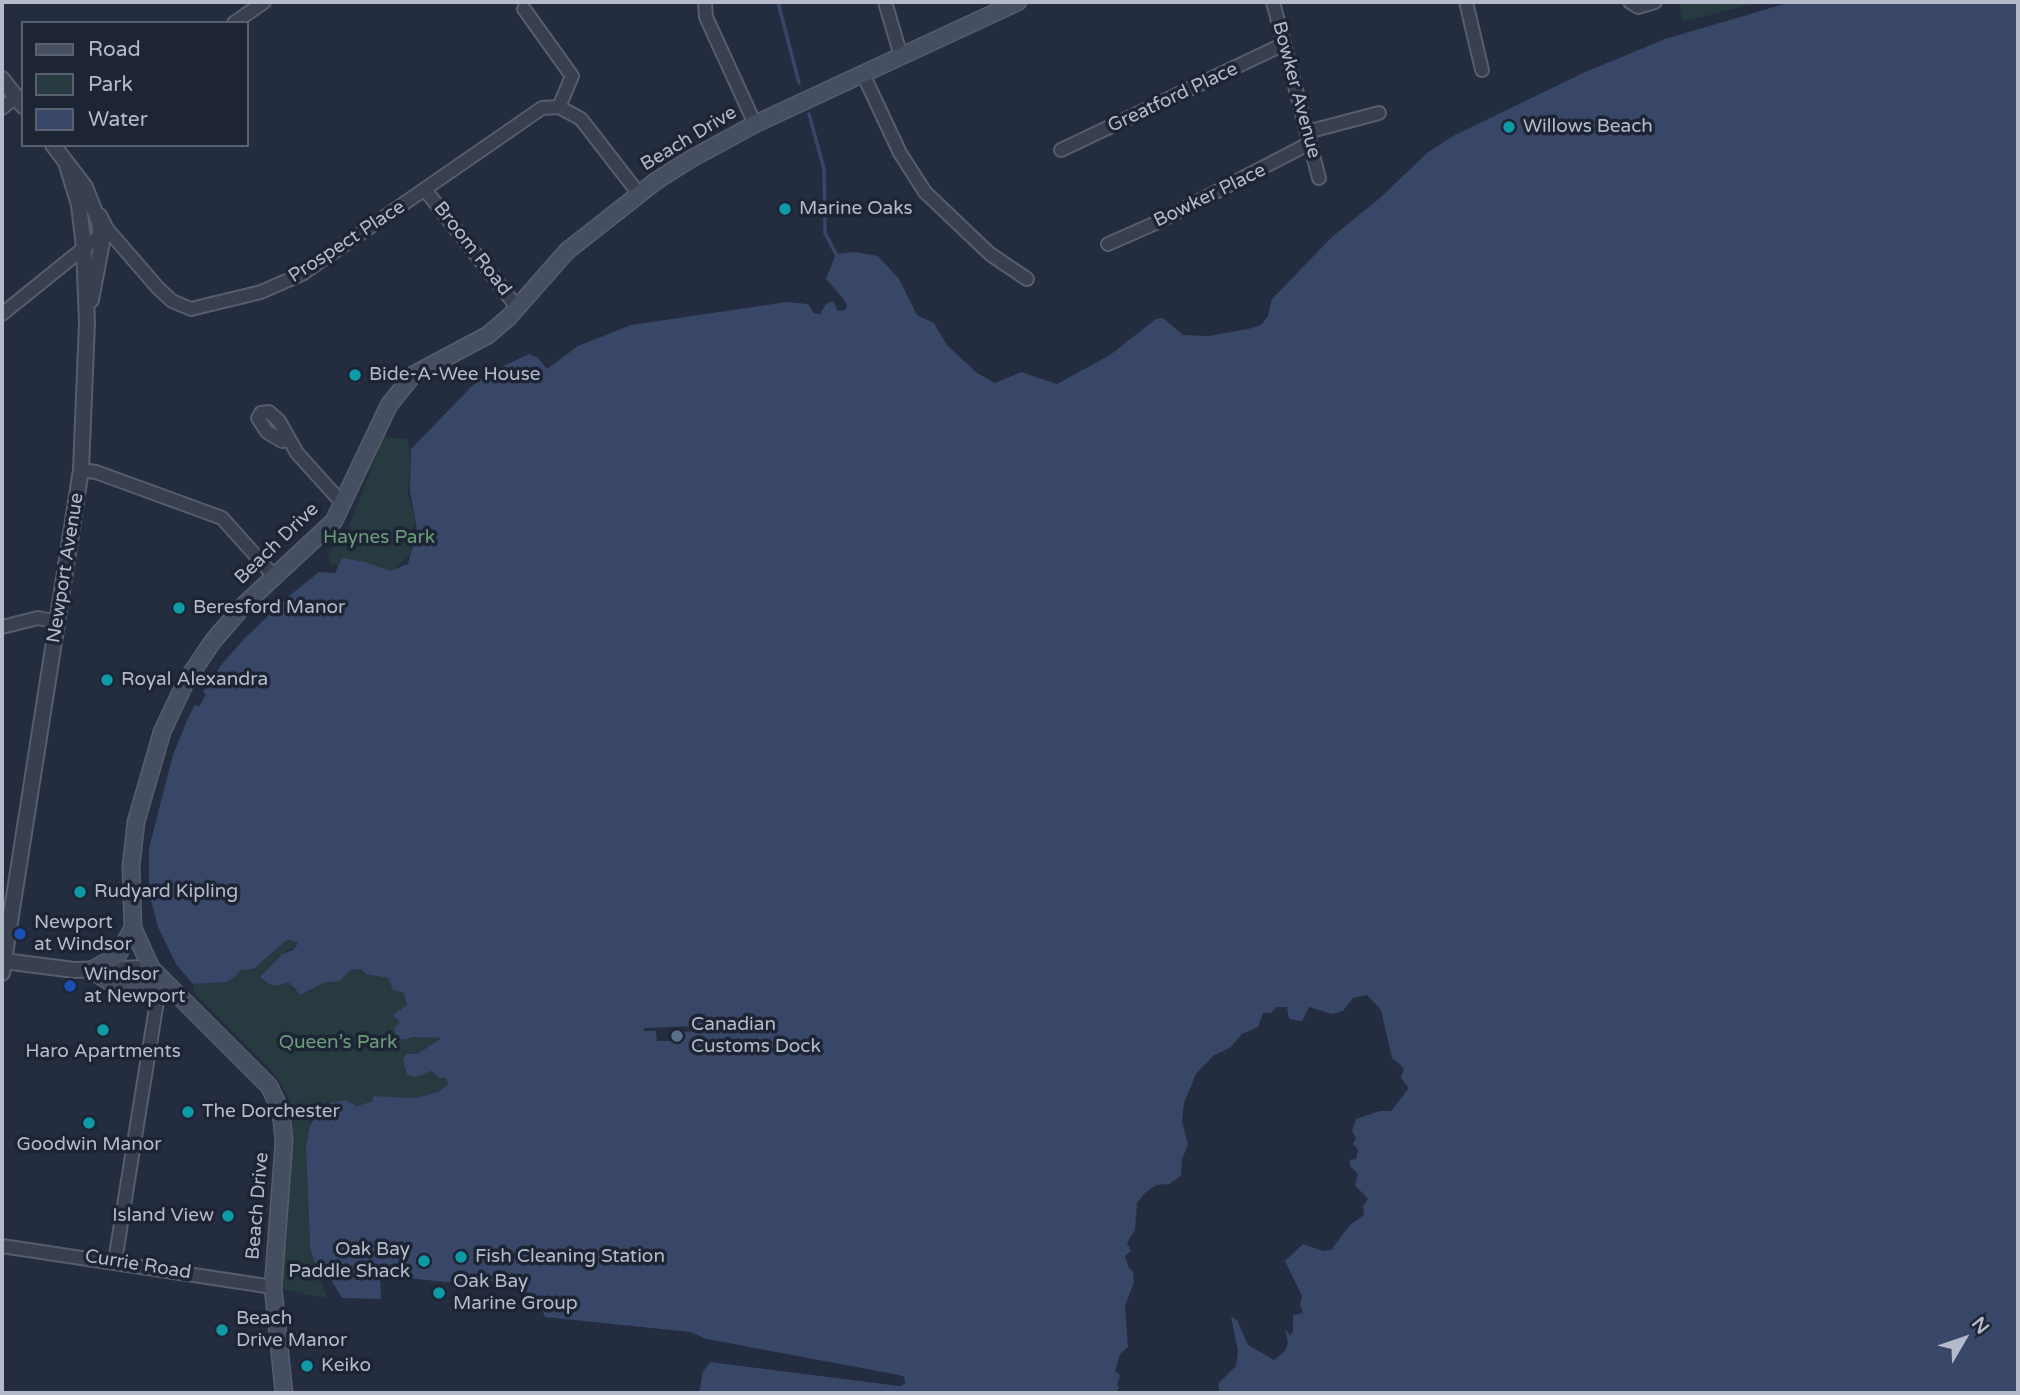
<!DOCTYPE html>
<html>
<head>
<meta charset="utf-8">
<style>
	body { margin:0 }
	#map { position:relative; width:2020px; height:1395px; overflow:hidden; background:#242d3f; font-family:"Varela Round",sans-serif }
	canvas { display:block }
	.frame { position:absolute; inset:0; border:4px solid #b4baca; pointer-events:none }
	.legend { position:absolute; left:21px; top:21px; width:228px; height:126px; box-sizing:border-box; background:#1d2434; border:2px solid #596070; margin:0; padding:9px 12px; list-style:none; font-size:21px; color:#b4baca }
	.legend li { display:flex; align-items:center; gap:14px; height:35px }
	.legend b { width:35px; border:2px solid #596070 }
	.north { position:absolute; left:1929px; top:1304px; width:70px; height:70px; -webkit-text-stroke:5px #1d2434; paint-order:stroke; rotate:51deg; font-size:19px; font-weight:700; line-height:28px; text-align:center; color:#b4baca }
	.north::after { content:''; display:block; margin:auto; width:24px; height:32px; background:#b4baca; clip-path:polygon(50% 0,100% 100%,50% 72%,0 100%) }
</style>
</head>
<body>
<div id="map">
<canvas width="2020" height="1395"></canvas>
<div class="frame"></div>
<ul class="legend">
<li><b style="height:9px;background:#464e62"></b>Road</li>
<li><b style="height:19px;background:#263a40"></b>Park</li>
<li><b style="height:19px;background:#384667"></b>Water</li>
</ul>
<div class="north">N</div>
</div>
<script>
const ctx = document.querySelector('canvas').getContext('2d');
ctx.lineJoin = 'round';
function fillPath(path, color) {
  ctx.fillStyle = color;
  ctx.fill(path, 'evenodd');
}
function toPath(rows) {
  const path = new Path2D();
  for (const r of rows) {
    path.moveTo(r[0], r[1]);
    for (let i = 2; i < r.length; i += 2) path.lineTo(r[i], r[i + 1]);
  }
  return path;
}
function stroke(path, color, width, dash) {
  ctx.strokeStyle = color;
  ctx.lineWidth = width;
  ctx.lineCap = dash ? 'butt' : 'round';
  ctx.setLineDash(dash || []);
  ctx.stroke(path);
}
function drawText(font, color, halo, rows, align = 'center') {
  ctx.font = font + ' "Varela Round",sans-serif';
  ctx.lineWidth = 7;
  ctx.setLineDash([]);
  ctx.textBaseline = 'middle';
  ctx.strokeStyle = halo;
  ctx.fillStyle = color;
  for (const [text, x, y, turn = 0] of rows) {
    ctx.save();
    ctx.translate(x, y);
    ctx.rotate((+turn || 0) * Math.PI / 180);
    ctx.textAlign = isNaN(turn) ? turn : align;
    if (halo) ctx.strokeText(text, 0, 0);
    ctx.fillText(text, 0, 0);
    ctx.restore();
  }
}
fillPath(toPath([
	[1679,2,1760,2,1683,22],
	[383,437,408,439,410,468,408,494,415,519,410,554,387,576,353,565,331,565,328,553,346,535],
	[287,940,299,943,282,954,260,977,269,984,288,981,293,990,310,992,323,983,340,981,349,970,361,969,366,974,388,978,393,990,404,993,407,1004,402,1010,400,1023,402,1040,414,1037,441,1038,419,1053,410,1052,417,1077,431,1071,440,1078,446,1078,448,1084,438,1092,415,1098,374,1096,373,1101,357,1106,345,1100,322,1108,306,1146,310,1248,327,1299,280,1288,291,1108,287,1095,274,1073,194,993,193,984,226,982,241,970,271,954]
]), '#263a40');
fillPath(toPath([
	[1791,2,2018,2,2018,1393,1220,1393,1218,1384,1236,1366,1238,1351,1231,1316,1237,1320,1248,1345,1274,1360,1285,1351,1288,1343,1285,1329,1290,1335,1293,1332,1293,1315,1303,1313,1300,1304,1302,1296,1285,1261,1303,1244,1323,1251,1331,1250,1350,1225,1364,1215,1363,1206,1368,1199,1355,1185,1358,1174,1350,1166,1350,1160,1356,1159,1358,1150,1353,1144,1356,1138,1352,1131,1356,1119,1380,1111,1391,1111,1409,1088,1401,1078,1404,1068,1392,1058,1381,1010,1367,995,1353,998,1343,1011,1332,1014,1309,1007,1302,1021,1289,1019,1287,1007,1276,1007,1271,1013,1263,1013,1258,1027,1242,1034,1231,1047,1213,1056,1196,1074,1184,1103,1182,1121,1188,1145,1182,1159,1181,1176,1169,1184,1156,1185,1145,1193,1137,1203,1135,1230,1127,1243,1131,1251,1125,1256,1129,1268,1133,1271,1134,1282,1125,1306,1128,1347,1120,1354,1115,1371,1120,1375,1117,1385,1119,1388,1116,1393,699,1393,703,1371,711,1362,900,1386,905,1383,904,1377,706,1339,690,1332,545,1317,542,1309,532,1304,516,1288,496,1281,445,1282,380,1275,381,1299,342,1298,330,1278,319,1274,310,1248,306,1146,310,1126,322,1108,330,1103,345,1100,357,1106,373,1101,373,1096,415,1098,438,1092,448,1084,446,1078,440,1078,431,1071,417,1077,407,1075,403,1060,406,1054,419,1053,441,1038,414,1037,402,1040,396,1036,394,1029,400,1022,393,1015,407,1005,404,993,393,990,388,978,366,974,361,969,350,970,340,981,323,983,301,995,288,982,278,986,269,984,260,977,282,954,293,950,298,943,293,941,287,940,253,969,241,970,235,977,226,982,193,984,176,964,158,927,149,893,149,848,173,755,188,718,195,705,199,707,206,694,203,692,222,664,245,638,289,596,319,572,335,573,342,558,365,562,390,571,408,564,417,529,410,491,411,449,471,387,490,372,529,354,538,358,547,369,578,346,631,325,787,302,808,304,814,313,820,314,826,304,833,301,838,311,845,310,847,306,842,297,826,279,836,254,854,252,878,256,899,279,917,315,934,323,947,345,977,373,995,383,1021,372,1057,384,1110,355,1156,319,1163,318,1183,335,1208,336,1248,329,1261,325,1268,316,1272,299,1333,236,1380,198,1427,153,1453,136,1583,73,1665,39]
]), '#384667');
fillPath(toPath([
	[700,1026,700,1031,679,1032,678,1041,657,1041,656,1031,644,1031,644,1028],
	[706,1339,899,1375,904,1377,905,1383,901,1386,712,1362,711,1358,901,1381,707,1343]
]), '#242d3f');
stroke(toPath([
	[778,2,799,83],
	[809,114,824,169,825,233,836,254]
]), '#384667', 3.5);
const minor = toPath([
	[885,2,901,56],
	[1273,2,1319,178],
	[1466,2,1482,70],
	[1630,2,1638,7,1655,2],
	[705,3,706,17,755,124],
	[524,9,572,76,559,107],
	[234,23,264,2],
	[863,74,900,153,925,192,990,254,1027,279],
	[2,108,16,97],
	[1307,132,1379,113],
	[1061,150,1284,44],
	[426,191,517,307],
	[100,215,107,229,158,288,172,301,191,309,261,292,302,274,542,108,559,107,581,119,639,194],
	[1108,244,1158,222,1310,143],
	[2,314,105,231],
	[289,440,282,441,267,432,258,418,261,413,269,412,279,421,297,453,343,504],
	[81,470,96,472,222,518,274,576],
	[2,627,38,618,58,622],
	[2,1246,273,1287],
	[115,1261,158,995,164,984]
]);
const tertiary = toPath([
	[2,79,23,106],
	[53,145,85,187,99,222,102,242,91,300],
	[4,961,74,970,151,968],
	[2,973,81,470,87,322,84,248,79,205,66,162]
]);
const secondary = toPath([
	[91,970,108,981,141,985,164,984],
	[91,970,117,956,133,928],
	[284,1393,273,1287,284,1142,281,1111,269,1086,151,968,133,928,131,866,136,822,162,732,186,681,213,641,245,604,334,521,389,405,413,375,488,335,509,317,567,251,656,181,689,160,755,124,1018,2]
]);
stroke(minor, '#565d6d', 16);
stroke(tertiary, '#565d6d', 18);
stroke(secondary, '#565d6d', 19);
stroke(minor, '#383f4f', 12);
stroke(tertiary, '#383f4f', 14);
stroke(secondary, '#464e62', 16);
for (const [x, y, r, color] of [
	[1509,127,7,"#0f9aa8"],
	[785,209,7,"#0f9aa8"],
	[355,375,7,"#0f9aa8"],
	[179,608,7,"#0f9aa8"],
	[107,680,7,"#0f9aa8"],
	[80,892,7,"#0f9aa8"],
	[20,934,7,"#1a4fb4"],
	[70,986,7,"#1a4fb4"],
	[103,1030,7,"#0f9aa8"],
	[677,1036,7,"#5c6f8a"],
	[188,1112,7,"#0f9aa8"],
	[89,1123,7,"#0f9aa8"],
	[228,1216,7,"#0f9aa8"],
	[461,1257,7,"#0f9aa8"],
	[424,1261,7,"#0f9aa8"],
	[439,1293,7,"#0f9aa8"],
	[222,1330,7,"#0f9aa8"],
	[307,1366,7,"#0f9aa8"]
]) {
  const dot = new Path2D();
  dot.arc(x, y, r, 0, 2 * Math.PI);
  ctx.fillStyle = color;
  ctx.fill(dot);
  stroke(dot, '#1d2434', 2.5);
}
drawText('19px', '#b4baca', '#1d2434', [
	["Bowker Avenue",1296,90,75],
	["Greatford Place",1173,98,-25],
	["Beach Drive",689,139,-31],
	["Bowker Place",1210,196,-26],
	["Prospect Place",347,242,-33],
	["Broom Road",472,249,52],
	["Beach Drive",277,544,-44],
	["Newport Avenue",66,568,-81],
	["Beach Drive",258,1206,-85],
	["Currie Road",138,1265,9]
]);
drawText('19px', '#b4baca', '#1d2434', [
	["Willows Beach",1523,127],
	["Marine Oaks",799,209],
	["Bide-A-Wee House",369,375],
	["Beresford Manor",193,608],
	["Royal Alexandra",121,680],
	["Rudyard Kipling",94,892],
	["Newport",34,923],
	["at Windsor",34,945],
	["Windsor",84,975],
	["at Newport",84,997],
	["Canadian",691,1025],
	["Customs Dock",691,1047],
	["Haro Apartments",103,1052,"center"],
	["The Dorchester",202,1112],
	["Goodwin Manor",89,1145,"center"],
	["Island View",214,1216,"right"],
	["Oak Bay",410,1250,"right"],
	["Paddle Shack",410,1272,"right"],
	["Fish Cleaning Station",475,1257],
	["Oak Bay",453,1282],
	["Marine Group",453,1304],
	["Beach",236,1319],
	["Drive Manor",236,1341],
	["Keiko",321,1366]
], 'left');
drawText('19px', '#6b9b7b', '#1d2434', [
	["Haynes Park",379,538],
	["Queen’s Park",338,1043]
]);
</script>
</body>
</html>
